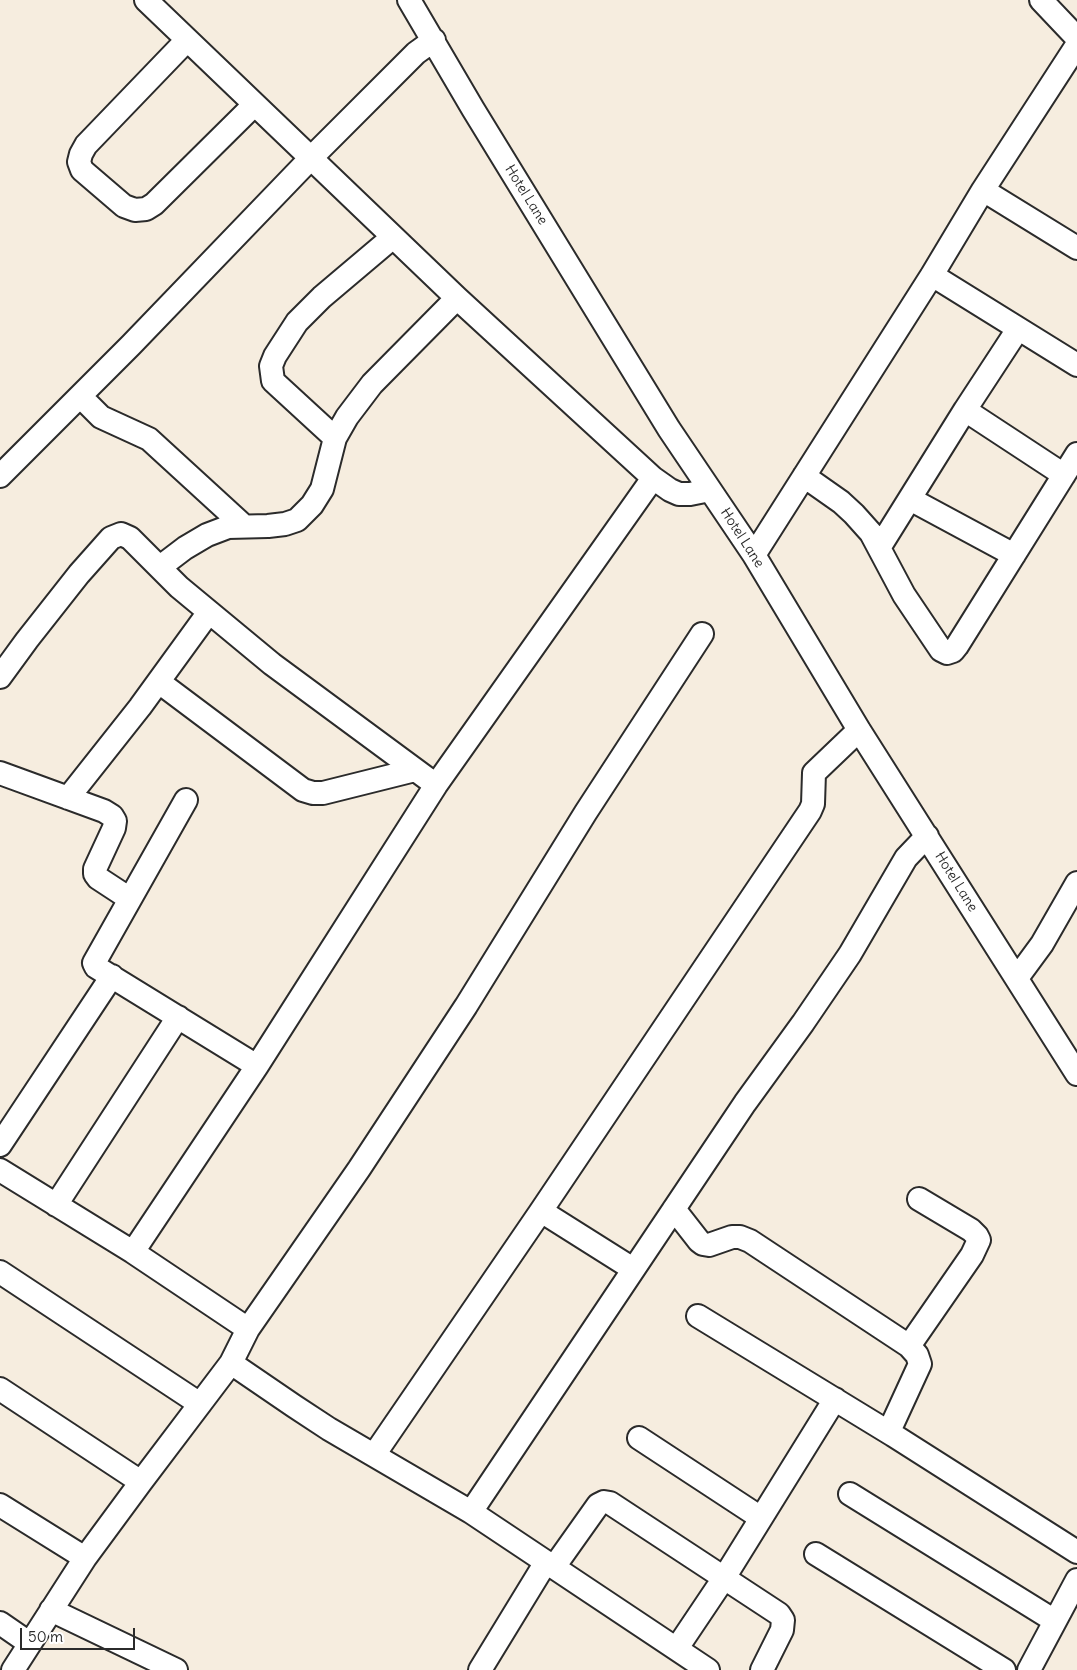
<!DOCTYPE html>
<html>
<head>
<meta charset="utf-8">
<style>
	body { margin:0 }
	#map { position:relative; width:1077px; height:1670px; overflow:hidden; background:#f6eddf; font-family:Delius,sans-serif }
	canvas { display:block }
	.scale { position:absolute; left:20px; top:1628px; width:115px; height:22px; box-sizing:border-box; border:2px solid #2b2b2b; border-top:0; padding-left:6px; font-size:15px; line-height:18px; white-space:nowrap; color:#2b2b2b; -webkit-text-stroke:4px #fff; paint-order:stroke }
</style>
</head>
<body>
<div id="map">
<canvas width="1077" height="1670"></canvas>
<div class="scale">50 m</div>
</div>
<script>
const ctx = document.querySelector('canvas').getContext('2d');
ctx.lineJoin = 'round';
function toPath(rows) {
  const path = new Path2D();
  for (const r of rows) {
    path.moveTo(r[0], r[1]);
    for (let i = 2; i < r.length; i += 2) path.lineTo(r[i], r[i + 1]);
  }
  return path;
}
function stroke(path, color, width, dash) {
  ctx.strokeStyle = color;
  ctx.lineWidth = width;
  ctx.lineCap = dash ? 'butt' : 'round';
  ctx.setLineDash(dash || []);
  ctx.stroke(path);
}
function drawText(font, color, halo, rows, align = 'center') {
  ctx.font = font + ' Delius,sans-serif';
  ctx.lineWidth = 4.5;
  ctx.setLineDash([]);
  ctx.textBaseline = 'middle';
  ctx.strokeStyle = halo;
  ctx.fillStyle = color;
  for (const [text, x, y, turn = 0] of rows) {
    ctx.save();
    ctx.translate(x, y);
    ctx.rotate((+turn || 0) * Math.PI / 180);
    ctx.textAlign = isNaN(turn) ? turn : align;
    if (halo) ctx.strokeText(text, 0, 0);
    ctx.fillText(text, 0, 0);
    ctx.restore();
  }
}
const minor = toPath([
	[146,0,457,298,653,478,670,490,679,494,690,494,710,490],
	[409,0,473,109,669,429,754,555,859,730,1077,1074],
	[1041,0,1077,38],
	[187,40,86,145,81,154,79,162,82,170,124,206,135,210,146,209,154,204,254,105],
	[983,190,1077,248],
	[932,275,1077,365],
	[80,396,101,417,149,439,244,526],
	[965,410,1064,475],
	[335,438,273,381,271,366,275,356,297,322,322,297,393,237],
	[0,476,131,345,310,159,416,53,434,40],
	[804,476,841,502,854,514,871,533,904,595,941,650,947,653,953,651,957,646,1077,454],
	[910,499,1014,555],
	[879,548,965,410,1018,329],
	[754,555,932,275,983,190,1077,45],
	[160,567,185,548,207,535,228,527,268,526,285,524,297,520,312,505,322,489,335,438,347,417,372,384,457,298],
	[0,677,27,640,79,574,111,538,121,534,130,538,179,587,272,664,436,785],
	[159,682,303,790,313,793,323,793,415,770],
	[0,773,104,811,112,816,115,821,114,828,95,869,95,874,98,878,130,899],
	[68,798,140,707,209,612],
	[186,800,94,963,96,967,257,1066],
	[1017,978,1042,944,1077,883],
	[0,1145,112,976],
	[0,1170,133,1252,248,1329],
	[56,1205,178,1017],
	[674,1209,699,1241,703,1244,709,1245,732,1237,740,1237,750,1241,909,1346,917,1355,920,1364,891,1427,891,1432,893,1435,1077,1552],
	[541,1211,633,1269],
	[133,1252,257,1066,436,785,653,478],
	[0,1272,200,1404],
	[698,1316,893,1435],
	[909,1346,972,1255,979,1240,977,1236,971,1230,919,1199],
	[231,1363,294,1406,329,1429,471,1512,708,1670],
	[0,1389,141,1482],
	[639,1438,761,1518],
	[374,1455,541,1211,810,811,813,804,814,773,859,730],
	[850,1494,1055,1621],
	[0,1505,85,1558],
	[471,1512,745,1103,803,1023,850,954,906,858,927,836],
	[816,1554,1004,1670],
	[554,1567,598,1505,604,1502,610,1503,779,1614,783,1620,782,1630,762,1670],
	[51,1610,176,1670],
	[0,1623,29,1643],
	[677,1648,724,1578,835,1399],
	[13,1670,85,1558,141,1482,231,1363,248,1329,359,1169,466,1006,586,812,702,634],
	[480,1670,546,1562],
	[1029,1670,1077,1580]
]);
stroke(minor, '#2b2b2b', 26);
stroke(minor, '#fff', 22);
drawText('14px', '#2b2b2b', '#fff', [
	["Hotel Lane",526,195,58],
	["Hotel Lane",742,538,57],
	["Hotel Lane",956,882,58]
]);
</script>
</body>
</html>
